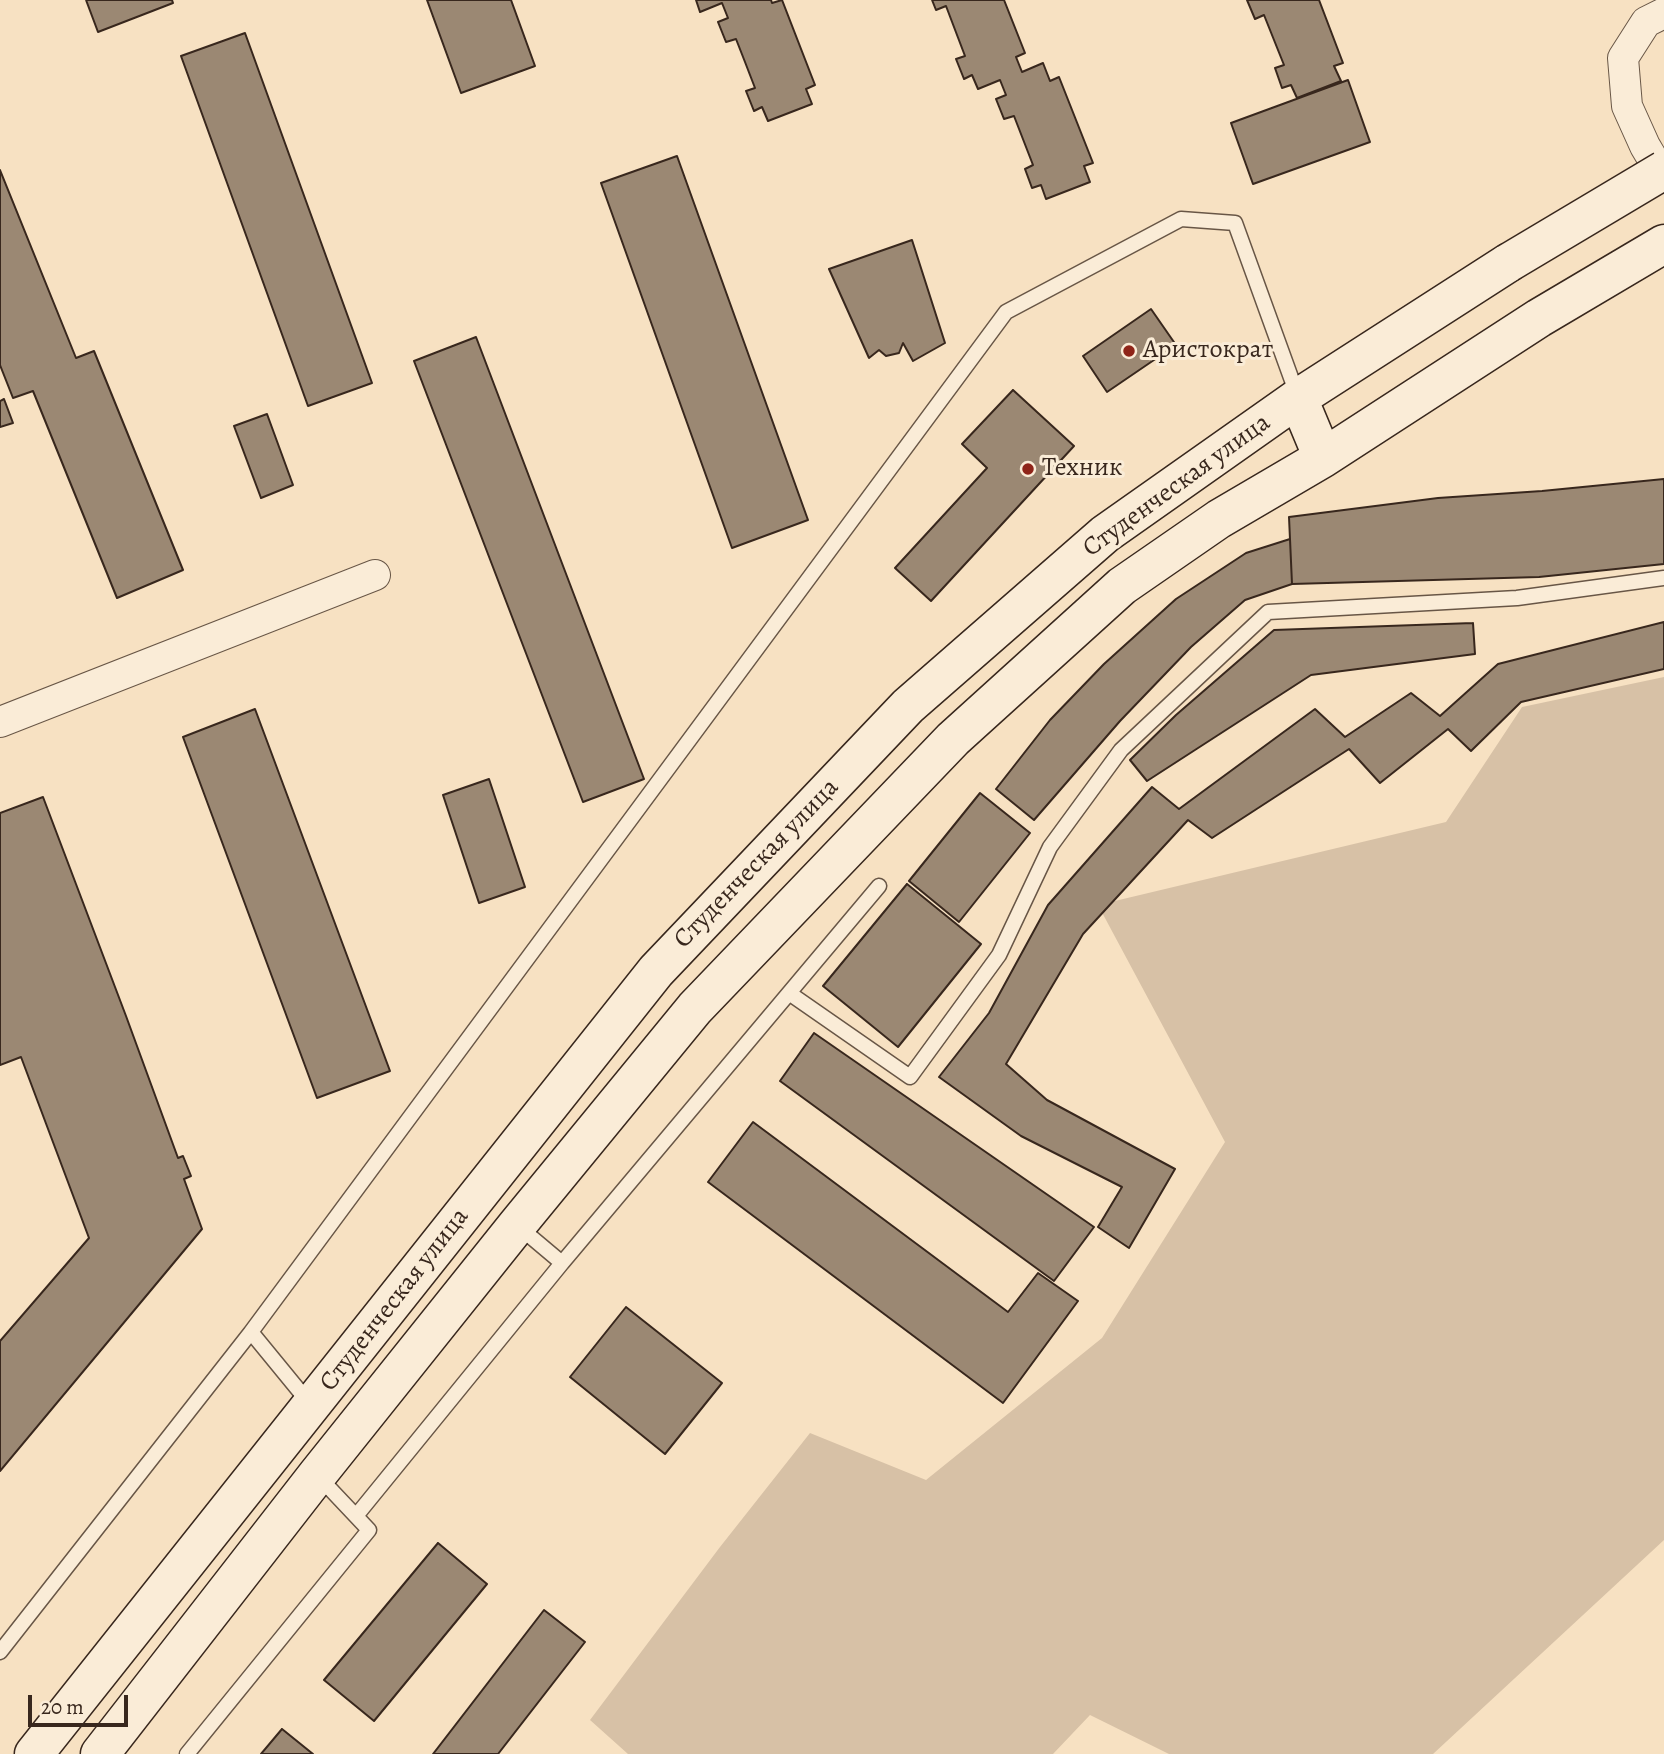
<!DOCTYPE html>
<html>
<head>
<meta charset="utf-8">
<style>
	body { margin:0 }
	#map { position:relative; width:1664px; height:1754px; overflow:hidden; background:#f7e1c2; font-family:Alegreya,serif }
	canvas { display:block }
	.scale { position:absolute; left:28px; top:1695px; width:100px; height:32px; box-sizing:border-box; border:4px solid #38271d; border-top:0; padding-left:9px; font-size:21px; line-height:24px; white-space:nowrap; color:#38271d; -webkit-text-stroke:5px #faecd7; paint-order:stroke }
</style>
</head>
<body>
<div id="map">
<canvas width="1664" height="1754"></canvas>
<div class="scale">20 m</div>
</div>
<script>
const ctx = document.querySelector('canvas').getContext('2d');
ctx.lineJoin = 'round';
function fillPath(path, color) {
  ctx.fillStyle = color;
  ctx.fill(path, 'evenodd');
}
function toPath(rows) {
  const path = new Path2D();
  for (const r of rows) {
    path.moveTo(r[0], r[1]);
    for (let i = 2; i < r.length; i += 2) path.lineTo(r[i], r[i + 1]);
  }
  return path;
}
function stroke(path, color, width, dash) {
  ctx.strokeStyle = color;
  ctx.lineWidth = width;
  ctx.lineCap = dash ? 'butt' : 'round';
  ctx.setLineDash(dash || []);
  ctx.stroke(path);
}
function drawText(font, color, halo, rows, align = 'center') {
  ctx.font = font + ' Alegreya,serif';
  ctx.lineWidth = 6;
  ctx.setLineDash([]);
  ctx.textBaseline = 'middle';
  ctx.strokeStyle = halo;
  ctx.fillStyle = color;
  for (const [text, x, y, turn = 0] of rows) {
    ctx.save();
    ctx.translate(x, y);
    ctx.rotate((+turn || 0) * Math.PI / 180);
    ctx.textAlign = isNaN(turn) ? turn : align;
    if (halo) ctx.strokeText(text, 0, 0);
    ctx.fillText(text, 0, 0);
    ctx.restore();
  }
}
fillPath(toPath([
	[1664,677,1664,1540,1433,1754,1169,1754,1090,1715,1053,1754,628,1754,590,1720,720,1547,810,1433,926,1480,1102,1338,1225,1142,1098,905,1446,822,1522,707]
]), '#d7c1a6');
const building = toPath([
	[86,0,172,0,173,3,98,32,86,0],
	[427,0,511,0,535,66,461,93,427,0],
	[696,0,771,0,772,3,782,0,815,85,806,89,812,104,768,121,762,107,754,111,746,91,755,88,745,62,736,39,726,42,718,22,728,18,722,3,700,12,696,0],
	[932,0,1004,0,1025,53,1016,57,1022,72,1043,63,1050,81,1059,77,1093,163,1084,166,1090,182,1046,199,1041,185,1032,188,1025,169,1033,165,1014,116,1004,119,996,99,1006,95,1000,80,978,89,972,75,964,79,956,59,965,56,946,6,936,10,932,0],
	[1247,0,1319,0,1343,63,1334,66,1341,81,1297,98,1291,85,1282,88,1275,68,1284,65,1264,15,1255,19,1247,0],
	[245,33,372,383,308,406,181,56,245,33],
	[1348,80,1370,142,1253,184,1231,123,1348,80],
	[677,156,808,520,732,548,601,183,677,156],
	[0,170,76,358,94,351,183,570,117,598,33,391,13,398,0,365,0,170],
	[912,240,945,343,913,361,903,343,899,353,886,356,879,350,869,358,829,269,912,240],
	[1151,309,1176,345,1107,392,1083,356,1151,309],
	[476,337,644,779,583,802,414,361,476,337],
	[1013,390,1074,446,931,601,895,568,987,468,962,444,1013,390],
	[4,399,13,423,0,427,0,401,4,399],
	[267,414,293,485,261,498,234,426,267,414],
	[1664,479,1664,564,1539,577,1292,584,1289,517,1438,498,1542,491,1664,479],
	[1290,539,1292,584,1245,600,1191,647,1120,721,1034,820,996,789,1050,720,1104,664,1176,599,1246,553,1290,539],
	[1664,622,1664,669,1521,702,1471,751,1448,729,1380,783,1349,749,1212,838,1188,820,1083,934,1006,1064,1047,1100,1175,1169,1129,1248,1098,1227,1122,1187,1021,1136,939,1077,989,1013,1048,905,1152,787,1179,809,1315,709,1345,737,1411,693,1440,716,1498,664,1664,622],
	[1473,623,1475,654,1311,675,1147,781,1130,760,1176,715,1274,630,1473,623],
	[255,709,390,1071,317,1098,183,737,255,709],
	[489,779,525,887,479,903,443,795,489,779],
	[980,793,1030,833,959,922,909,881,980,793],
	[43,797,126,1016,178,1158,183,1156,191,1176,184,1179,202,1229,0,1471,0,1341,89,1238,21,1057,0,1065,0,813,43,797],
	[907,884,981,944,898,1047,823,986,907,884],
	[814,1033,1094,1227,1054,1281,780,1081,814,1033],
	[753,1122,1008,1312,1038,1273,1078,1301,1003,1403,708,1182,753,1122],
	[626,1307,722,1383,665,1454,570,1377,626,1307],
	[438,1543,487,1584,374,1721,324,1680,438,1543],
	[544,1610,585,1642,498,1754,433,1754,544,1610],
	[282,1729,313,1754,261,1754,282,1729]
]);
fillPath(building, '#9b8873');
stroke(building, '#38271d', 2);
const service = toPath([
	[789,993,910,1077,999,955,1050,847,1121,750,1268,612,1517,598,1664,578],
	[562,1263,879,886],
	[310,1404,251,1332,1006,312,1181,219,1235,223,1298,397],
	[356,1516,562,1263,518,1226],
	[0,1652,251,1332],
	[187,1754,369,1530,318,1476]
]);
const minor = toPath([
	[1664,13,1646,22,1623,58,1627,106,1645,146,1664,178],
	[0,722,375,575]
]);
const secondary = toPath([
	[1298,398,1323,458],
	[34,1754,656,971,908,706,1105,534,1298,398,1508,263],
	[100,1754,317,1475,517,1225,695,1008,953,739,1122,586,1219,519,1323,458,1539,318,1664,244]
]);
stroke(service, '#685646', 17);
stroke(minor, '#685646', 32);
stroke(secondary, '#38271d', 41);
stroke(service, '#faecd7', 14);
stroke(minor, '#faecd7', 30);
stroke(secondary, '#faecd7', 38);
const secondaryBridge = toPath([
	[1508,263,1664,170]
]);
stroke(secondaryBridge, '#38271d', 41, []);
stroke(secondaryBridge, '#faecd7', 38);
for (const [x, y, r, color] of [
	[1129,351,7,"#8f2418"],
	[1028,469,7,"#8f2418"]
]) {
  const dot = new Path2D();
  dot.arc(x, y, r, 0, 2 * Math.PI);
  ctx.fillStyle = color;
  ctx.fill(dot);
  stroke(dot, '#faecd7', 2.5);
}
drawText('26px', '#38271d', '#faecd7', [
	["Аристократ",1143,351],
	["Техник",1042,469]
], 'left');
drawText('26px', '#38271d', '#faecd7', [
	["Студенческая улица",1177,486,-36],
	["Студенческая улица",757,864,-46],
	["Студенческая улица",395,1300,-52]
]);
</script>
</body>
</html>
